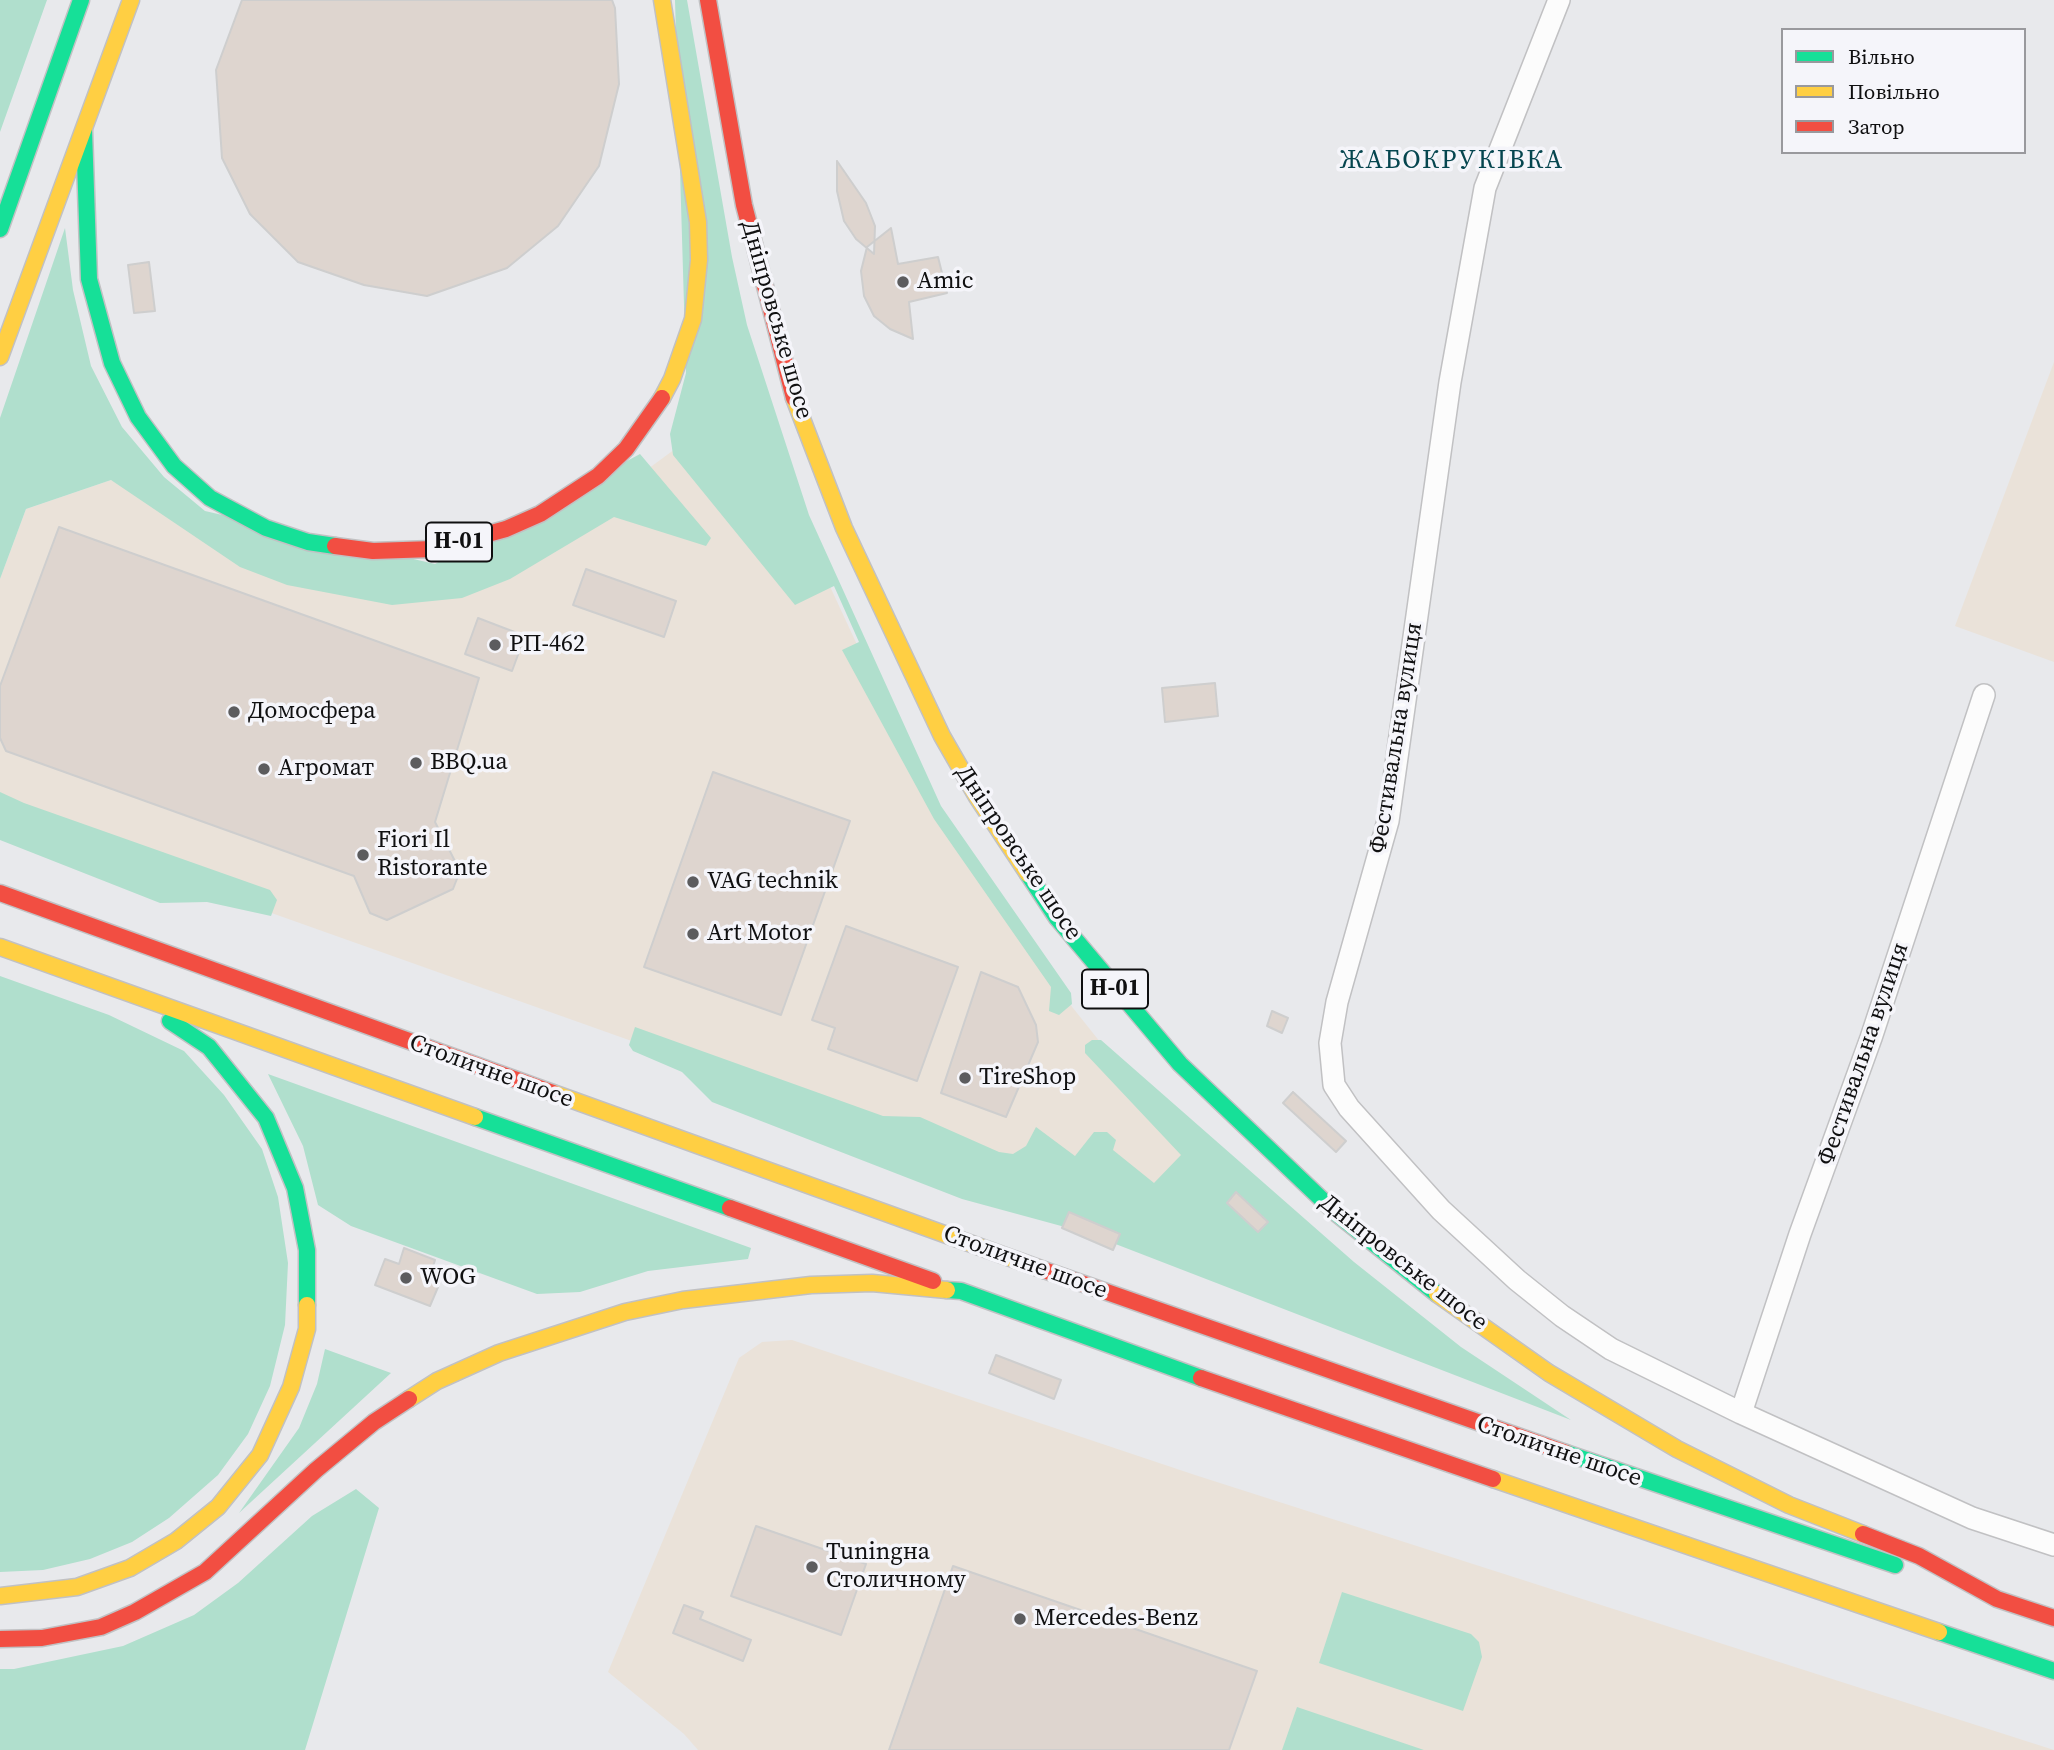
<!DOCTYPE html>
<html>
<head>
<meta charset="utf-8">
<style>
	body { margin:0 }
	#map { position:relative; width:2054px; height:1750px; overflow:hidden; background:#e8e9ec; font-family:"Source Serif 4",serif }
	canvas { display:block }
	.legend { position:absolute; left:1781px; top:28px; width:245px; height:126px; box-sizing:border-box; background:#f5f5fa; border:2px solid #99999d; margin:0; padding:9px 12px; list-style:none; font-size:21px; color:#101011 }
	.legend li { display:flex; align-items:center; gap:14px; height:35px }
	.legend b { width:35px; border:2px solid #99999d }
</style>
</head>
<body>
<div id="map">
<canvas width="2054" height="1750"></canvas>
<ul class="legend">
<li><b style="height:9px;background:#16e098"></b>Вільно</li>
<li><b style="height:9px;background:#ffcf43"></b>Повільно</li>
<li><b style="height:9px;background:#f24e42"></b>Затор</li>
</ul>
</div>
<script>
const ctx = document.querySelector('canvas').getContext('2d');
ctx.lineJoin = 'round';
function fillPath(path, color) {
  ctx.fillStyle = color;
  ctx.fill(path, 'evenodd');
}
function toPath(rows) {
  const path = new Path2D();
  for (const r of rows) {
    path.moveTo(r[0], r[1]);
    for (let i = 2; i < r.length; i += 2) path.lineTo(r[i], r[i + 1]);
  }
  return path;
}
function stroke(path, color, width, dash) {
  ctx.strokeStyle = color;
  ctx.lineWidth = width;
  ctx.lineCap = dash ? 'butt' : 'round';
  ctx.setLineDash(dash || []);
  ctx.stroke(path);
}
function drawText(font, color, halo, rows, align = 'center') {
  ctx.font = font + ' "Source Serif 4",serif';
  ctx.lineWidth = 7;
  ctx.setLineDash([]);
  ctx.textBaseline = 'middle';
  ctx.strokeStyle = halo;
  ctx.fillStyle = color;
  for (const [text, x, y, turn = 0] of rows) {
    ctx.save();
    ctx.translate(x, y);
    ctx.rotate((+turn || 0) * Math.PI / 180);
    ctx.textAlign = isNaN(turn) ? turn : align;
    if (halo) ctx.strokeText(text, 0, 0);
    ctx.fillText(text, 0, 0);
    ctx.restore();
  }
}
fillPath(toPath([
	[2054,362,2054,662,1955,626],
	[743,399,885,705,945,820,1061,993,1192,1157,1135,1241,899,1136,204,889,0,801,0,579,26,509,111,480,387,592,637,477],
	[792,1340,1195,1475,2054,1750,698,1750,684,1734,608,1672,739,1358,762,1342]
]), '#eae2d9');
fillPath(toPath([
	[0,0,47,0,0,132],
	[675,0,687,0,732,257,747,325,809,515,941,806,1071,993,1072,1004,1059,1015,1049,1011,1051,987,934,819,842,650,859,642,834,586,795,605,673,455,670,434,686,373],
	[65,228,73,290,91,366,122,427,164,477,205,511,435,564,640,454,711,538,706,546,614,517,510,579,462,598,392,605,287,585,240,567,111,480,26,509,0,579,0,418],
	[0,792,24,803,270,890,277,900,271,916,207,902,160,903,0,840],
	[0,976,109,1015,184,1051,224,1095,262,1149,278,1197,288,1263,285,1325,270,1386,248,1434,218,1475,169,1518,132,1542,90,1559,43,1570,0,1572],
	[635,1027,883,1116,920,1117,999,1152,1013,1154,1026,1146,1036,1127,1075,1156,1094,1132,1107,1132,1116,1140,1113,1150,1154,1183,1181,1155,1085,1053,1085,1045,1092,1040,1101,1040,1354,1262,1461,1347,1571,1420,1087,1233,962,1199,712,1102,682,1072,633,1051,629,1045],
	[268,1074,751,1248,748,1259,648,1271,580,1292,537,1294,351,1226,318,1205,303,1146],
	[325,1349,391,1373,239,1513,299,1428,317,1384],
	[356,1489,379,1508,305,1750,0,1750,0,1669,14,1669,123,1646,194,1615,238,1583,312,1516],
	[1342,1592,1471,1634,1479,1642,1482,1657,1463,1711,1319,1663],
	[1297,1707,1424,1750,1282,1750]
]), '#b0dfcd');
const building = toPath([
	[242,0,612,0,615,8,619,84,599,166,558,226,507,268,427,296,364,285,298,262,250,214,222,158,216,70,242,0],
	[837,161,866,203,875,226,874,254,856,239,844,221,837,191,837,161],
	[891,228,898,264,938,257,947,293,909,302,913,339,890,329,874,316,864,296,861,271,867,247,891,228],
	[149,262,155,311,134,313,128,265,149,262],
	[59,527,479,678,435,822,460,871,453,889,387,920,370,913,354,876,6,751,0,738,0,686,59,527],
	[586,569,676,601,664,637,573,605,586,569],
	[478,618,525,636,512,671,465,654,478,618],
	[1215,683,1218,716,1165,722,1162,688,1215,683],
	[713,772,850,821,781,1015,644,967,713,772],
	[846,926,958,967,917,1081,828,1049,835,1028,812,1020,846,926],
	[981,972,1018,987,1036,1025,1038,1042,1006,1117,941,1093,981,972],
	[1272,1011,1288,1018,1282,1033,1267,1026,1272,1011],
	[1293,1092,1346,1141,1336,1152,1283,1103,1293,1092],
	[1236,1192,1268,1222,1258,1232,1227,1203,1236,1192],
	[1069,1212,1120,1234,1113,1250,1062,1228,1069,1212],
	[404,1248,435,1260,430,1276,441,1280,430,1306,375,1285,385,1259,399,1264,404,1248],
	[996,1355,1061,1380,1054,1399,989,1373,996,1355],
	[756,1526,866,1564,841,1635,731,1596,756,1526],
	[953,1566,1257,1671,1229,1750,889,1750,953,1566],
	[684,1605,703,1612,700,1619,751,1640,743,1661,673,1633,684,1605]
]);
fillPath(building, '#ded5cf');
stroke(building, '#cecece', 2);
const street = toPath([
	[1559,0,1485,188,1450,382,1388,821,1337,1002,1330,1043,1334,1085,1349,1108,1441,1210,1517,1280,1562,1316,1611,1349,1741,1413,1972,1518,2054,1545],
	[1741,1413,1800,1234,1871,1038,1984,695]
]);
const fast = toPath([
	[84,131,89,279,112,363,138,417,174,466,210,498,266,528,308,542,335,546],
	[0,229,81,0],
	[1028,874,1057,918,1180,1064,1336,1213,1437,1294],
	[170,1021,209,1047,266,1118,295,1188,307,1250,307,1305],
	[475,1117,730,1208],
	[947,1290,961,1291,1201,1378],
	[1566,1453,1895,1565],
	[1939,1632,2054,1671]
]);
const slow = toPath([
	[0,357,131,0],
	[662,398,672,379,693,319,699,260,698,222,662,0],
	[794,398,844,528,942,736,977,797,1028,874],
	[0,947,475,1117],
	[553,1093,1044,1270],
	[1437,1294,1549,1373,1677,1449,1789,1505,1863,1534],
	[409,1399,437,1381,499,1353,625,1312,683,1300,811,1285,872,1283,947,1290],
	[1493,1479,1939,1632],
	[0,1596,77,1587,130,1568,176,1541,218,1507,260,1455,291,1387,307,1329,307,1305]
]);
const jam = toPath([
	[708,0,744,205,794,398],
	[335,546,373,551,433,549,506,529,540,514,598,476,626,449,662,398],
	[0,893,553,1093],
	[730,1208,933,1281],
	[1044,1270,1566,1453],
	[1201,1378,1493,1479],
	[1863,1534,1919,1556,1997,1599,2054,1618],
	[0,1639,42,1638,101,1627,135,1612,205,1572,316,1470,374,1422,409,1399]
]);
stroke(street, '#c1c1c3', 24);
stroke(fast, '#c1c1c3', 19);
stroke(slow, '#c1c1c3', 19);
stroke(jam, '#c1c1c3', 19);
stroke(street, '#fcfcfc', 21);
stroke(fast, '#16e098', 16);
stroke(slow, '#ffcf43', 16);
stroke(jam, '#f24e42', 16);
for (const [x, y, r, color] of [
	[903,282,7,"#5c5c5e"],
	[495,645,7,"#5c5c5e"],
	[234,712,7,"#5c5c5e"],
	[416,763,7,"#5c5c5e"],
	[264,769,7,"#5c5c5e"],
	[363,855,7,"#5c5c5e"],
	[693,882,7,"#5c5c5e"],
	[693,934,7,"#5c5c5e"],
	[965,1078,7,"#5c5c5e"],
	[406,1278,7,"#5c5c5e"],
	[812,1567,7,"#5c5c5e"],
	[1020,1619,7,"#5c5c5e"]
]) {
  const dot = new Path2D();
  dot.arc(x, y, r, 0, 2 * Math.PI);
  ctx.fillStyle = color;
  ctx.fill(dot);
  stroke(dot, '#f5f5fa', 2.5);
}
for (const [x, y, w] of [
	[459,542,66],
	[1115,989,66]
]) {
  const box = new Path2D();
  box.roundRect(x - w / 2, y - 19.5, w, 39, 5);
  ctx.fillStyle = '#f5f5fa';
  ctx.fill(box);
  stroke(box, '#101011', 2);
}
drawText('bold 23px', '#101011', null, [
	["Н-01",459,542],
	["Н-01",1115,989]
]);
drawText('24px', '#101011', '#f5f5fa', [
	["Amic",917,282],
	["РП-462",509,645],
	["Домосфера",248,712],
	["BBQ.ua",430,763],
	["Агромат",278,769],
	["Fiori Il",377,841],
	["Ristorante",377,869],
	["VAG technik",707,882],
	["Art Motor",707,934],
	["TireShop",979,1078],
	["WOG",420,1278],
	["Tuningна",826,1553],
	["Столичному",826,1581],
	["Mercedes-Benz",1034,1619]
], 'left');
drawText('24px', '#101011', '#f5f5fa', [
	["Дніпровське шосе",776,320,74],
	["Фестивальна вулиця",1397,738,-81],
	["Дніпровське шосе",1018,853,56],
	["Фестивальна вулиця",1864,1054,-71],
	["Столичне шосе",491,1072,20],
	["Столичне шосе",1025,1263,20],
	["Дніпровське шосе",1403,1263,38],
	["Столичне шосе",1559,1452,19]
]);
ctx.letterSpacing = '2px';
drawText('26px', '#06464f', '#f5f5fa', [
	["ЖАБОКРУКІВКА",1452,161]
]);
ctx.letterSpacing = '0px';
</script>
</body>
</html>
